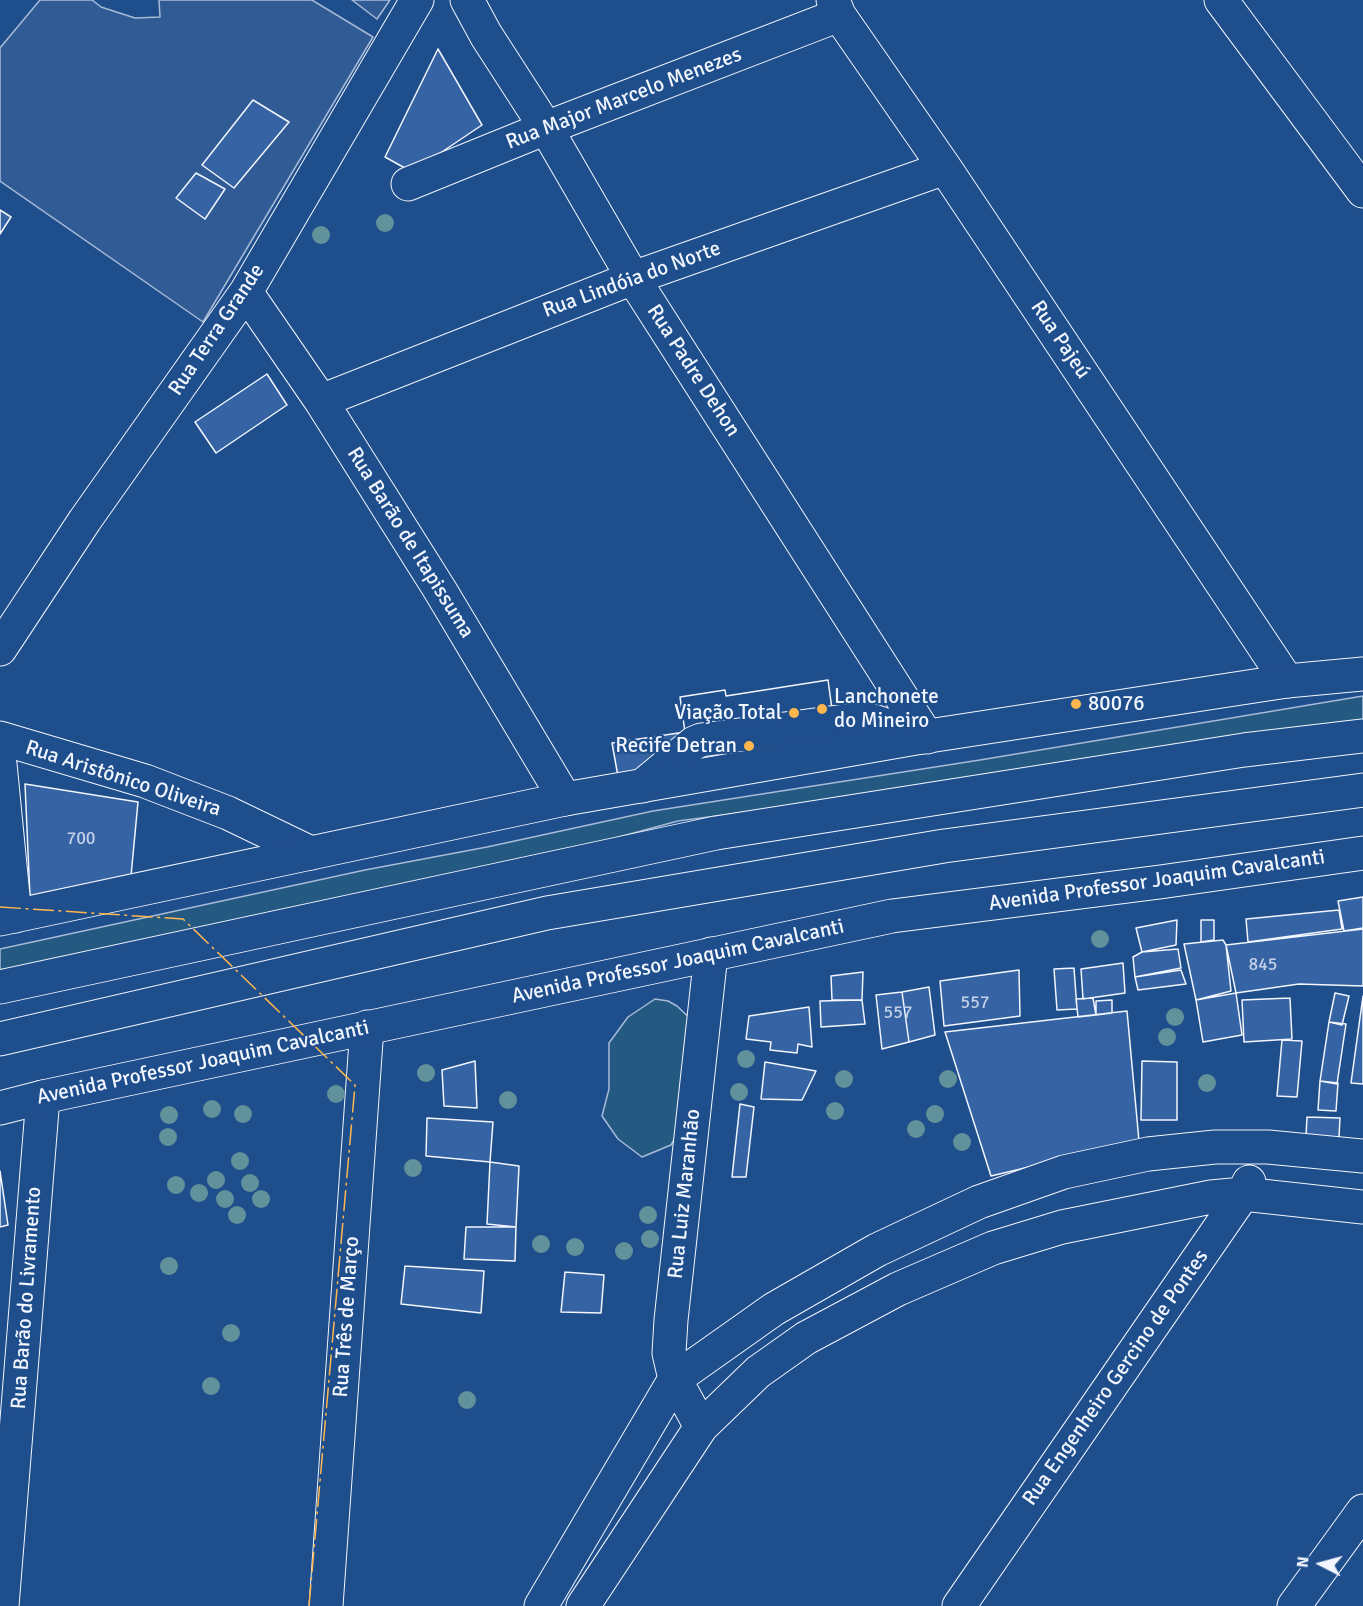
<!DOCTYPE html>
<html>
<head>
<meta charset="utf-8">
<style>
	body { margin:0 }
	#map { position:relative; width:1363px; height:1606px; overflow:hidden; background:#1f4e8c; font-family:Signika,sans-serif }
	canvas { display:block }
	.north { position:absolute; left:1291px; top:1534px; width:60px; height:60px; -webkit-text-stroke:4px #1f4e8c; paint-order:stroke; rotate:276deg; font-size:16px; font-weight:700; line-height:24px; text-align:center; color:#f2f6ff }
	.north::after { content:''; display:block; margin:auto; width:21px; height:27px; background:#f2f6ff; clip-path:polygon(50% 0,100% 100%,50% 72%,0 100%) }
</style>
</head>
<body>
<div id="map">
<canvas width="1363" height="1606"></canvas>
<div class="north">N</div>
</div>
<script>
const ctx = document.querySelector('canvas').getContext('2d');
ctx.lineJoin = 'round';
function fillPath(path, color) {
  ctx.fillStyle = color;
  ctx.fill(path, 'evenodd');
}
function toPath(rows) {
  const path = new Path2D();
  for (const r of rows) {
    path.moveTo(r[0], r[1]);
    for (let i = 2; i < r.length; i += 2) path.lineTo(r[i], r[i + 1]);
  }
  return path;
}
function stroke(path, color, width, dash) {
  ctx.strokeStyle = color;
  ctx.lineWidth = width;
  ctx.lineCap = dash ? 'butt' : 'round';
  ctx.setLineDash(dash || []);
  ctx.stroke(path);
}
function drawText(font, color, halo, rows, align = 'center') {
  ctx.font = font + ' Signika,sans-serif';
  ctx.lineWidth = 4.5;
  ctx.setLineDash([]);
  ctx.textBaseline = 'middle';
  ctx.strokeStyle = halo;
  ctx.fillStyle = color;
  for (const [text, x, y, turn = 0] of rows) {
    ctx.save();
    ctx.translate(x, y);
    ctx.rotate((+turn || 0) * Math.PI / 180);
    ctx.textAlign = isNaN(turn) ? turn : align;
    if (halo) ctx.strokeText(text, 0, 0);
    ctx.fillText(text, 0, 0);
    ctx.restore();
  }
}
const green = toPath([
	[1363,696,1363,723,914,790,678,821,530,861,276,911,0,974,0,949,365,870,487,847,653,811,980,760,1363,696],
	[655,999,668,1001,677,1006,698,1026,687,1118,671,1145,642,1157,618,1139,602,1116,609,1089,609,1043,628,1017,655,999]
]);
fillPath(green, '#245a82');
stroke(green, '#a8bbd7', 1.5);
const parking = toPath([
	[40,0,92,0,101,7,135,18,160,17,159,0,312,0,373,37,203,322,0,181,0,48,40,0],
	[352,0,390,0,377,19,352,0]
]);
fillPath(parking, '#305b95');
stroke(parking, '#a8bbd7', 1.5);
const building = toPath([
	[438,49,482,125,412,172,385,157,438,49],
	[253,100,289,122,234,188,202,165,253,100],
	[196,173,225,189,205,219,176,198,196,173],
	[0,210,11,217,0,234,0,210],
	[267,374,287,405,216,453,195,422,267,374],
	[828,680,832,709,810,751,619,782,612,743,685,732,680,697,725,690,726,696,828,680],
	[828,680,832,709,685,732,680,697,725,690,726,696,828,680],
	[25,784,138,802,131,876,30,897,25,784],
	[1363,897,1363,928,1344,931,1338,901,1363,897],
	[1339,910,1342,929,1248,942,1246,919,1339,910],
	[1177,920,1176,945,1142,952,1136,928,1177,920],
	[1201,920,1214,920,1214,940,1201,942,1201,920],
	[1363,929,1363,986,1299,984,1236,993,1226,945,1363,929],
	[1223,940,1226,945,1231,991,1196,1000,1184,944,1223,940],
	[1178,949,1181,968,1135,977,1133,957,1142,952,1178,949],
	[1123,963,1125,993,1083,999,1081,969,1123,963],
	[1074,968,1077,1009,1057,1010,1054,969,1074,968],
	[1019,970,1020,1016,944,1026,940,981,1019,970],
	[1181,970,1186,984,1138,990,1135,977,1181,970],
	[863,972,862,1000,832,1000,831,976,863,972],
	[929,987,935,1035,909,1042,902,992,929,987],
	[902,992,909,1042,882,1049,876,995,902,992],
	[1236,993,1242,1035,1203,1042,1196,1000,1236,993],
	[1335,993,1349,996,1342,1025,1329,1022,1335,993],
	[1363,996,1363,1084,1351,1083,1363,996],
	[1093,998,1096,1015,1078,1017,1076,999,1093,998],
	[1290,998,1292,1039,1244,1042,1242,1000,1290,998],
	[862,1000,865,1024,821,1027,820,1001,862,1000],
	[1112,1000,1112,1013,1096,1015,1096,1001,1112,1000],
	[809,1007,812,1047,798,1044,797,1053,770,1050,771,1042,746,1039,749,1016,809,1007],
	[1127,1011,1139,1141,991,1176,945,1032,1127,1011],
	[1329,1022,1346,1024,1337,1084,1320,1081,1329,1022],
	[1282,1040,1302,1041,1297,1097,1277,1096,1282,1040],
	[475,1061,477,1108,444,1106,442,1070,475,1061],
	[1142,1061,1177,1062,1177,1120,1141,1120,1142,1061],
	[765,1062,816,1071,802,1100,761,1099,765,1062],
	[1320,1081,1338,1083,1336,1111,1318,1110,1320,1081],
	[740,1104,754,1107,746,1177,732,1177,740,1104],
	[1307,1117,1340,1118,1339,1137,1306,1136,1307,1117],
	[427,1118,493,1122,490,1162,426,1156,427,1118],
	[490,1162,519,1166,516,1227,487,1224,490,1162],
	[0,1171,8,1225,0,1227,0,1171],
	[466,1227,516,1227,515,1261,464,1259,466,1227],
	[405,1266,484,1271,481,1313,401,1304,405,1266],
	[565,1272,604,1275,601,1313,561,1312,565,1272]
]);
fillPath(building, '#3563a3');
stroke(building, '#f2f6ff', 1.5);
const minor = toPath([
	[467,0,486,35,546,128,633,278,927,737],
	[833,0,839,15,945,168,1287,681],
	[1221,0,1363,191],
	[408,184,546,128,839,15],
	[246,292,321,401,440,590,565,799],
	[321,401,633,278,945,168],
	[0,649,85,520,246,292,417,0],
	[0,738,145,781,228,813,311,853],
	[0,764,15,916],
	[642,786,694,743,701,740,860,719,867,719,922,737],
	[701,1427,675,1379,669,1353,671,1320,711,954],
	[2,1606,43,1097],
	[326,1606,367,1027],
	[541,1606,675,1379,774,1309,877,1250,979,1202,1064,1172,1148,1154,1215,1147,1268,1147,1363,1156],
	[583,1606,701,1427,758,1372,806,1338,898,1289,993,1248,1062,1227,1211,1197,1243,1194,1363,1207],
	[959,1606,1243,1194,1249,1182],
	[1294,1606,1363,1511]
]);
const major = toPath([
	[0,919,565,799,922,737,1287,681,1363,674],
	[0,1108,43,1097,892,916,1160,882,1363,853]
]);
const highway = toPath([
	[0,987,716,833,1244,750,1363,736],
	[0,1039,547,913,944,846,1363,790]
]);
stroke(minor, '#f2f6ff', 35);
stroke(major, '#f2f6ff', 35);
stroke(highway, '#f2f6ff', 35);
stroke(minor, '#1f4e8c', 33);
stroke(major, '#1f4e8c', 33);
stroke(highway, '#1f4e8c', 33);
stroke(toPath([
	[0,907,183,919,355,1085,309,1606]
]), '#ffb74d', 1.5, [21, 4.5, 3, 4.5]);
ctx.fillStyle = '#61919a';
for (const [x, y] of [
	[385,223],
	[321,235],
	[1100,939],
	[1175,1017],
	[1167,1037],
	[746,1059],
	[426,1073],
	[844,1079],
	[948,1079],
	[1207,1083],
	[739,1092],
	[336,1094],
	[508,1100],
	[212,1109],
	[835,1111],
	[243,1114],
	[935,1114],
	[169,1115],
	[916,1129],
	[168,1137],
	[962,1142],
	[240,1161],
	[413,1168],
	[216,1180],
	[250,1183],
	[176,1185],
	[199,1193],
	[225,1199],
	[261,1199],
	[237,1215],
	[648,1215],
	[650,1239],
	[541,1244],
	[575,1247],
	[624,1251],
	[169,1266],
	[231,1333],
	[211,1386],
	[467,1400]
]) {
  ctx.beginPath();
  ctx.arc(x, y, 9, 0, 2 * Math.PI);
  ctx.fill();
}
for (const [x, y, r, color] of [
	[1076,704,6,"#ffb74d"],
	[822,709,6,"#ffb74d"],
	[794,713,6,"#ffb74d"],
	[749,746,6,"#ffb74d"]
]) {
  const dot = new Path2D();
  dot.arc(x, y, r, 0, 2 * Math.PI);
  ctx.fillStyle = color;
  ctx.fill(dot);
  stroke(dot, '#1f4e8c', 2);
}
drawText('18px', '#c3d1e8', null, [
	["700",81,839],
	["845",1263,965],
	["557",975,1003],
	["557",898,1013]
]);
drawText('21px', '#f2f6ff', '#1f4e8c', [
	["Rua Major Marcelo Menezes",624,99,-21],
	["Rua Lindóia do Norte",632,280,-20],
	["Rua Terra Grande",217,330,-56],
	["Rua Pajeú",1060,340,56],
	["Rua Padre Dehon",693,371,57],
	["Rua Barão de Itapissuma",410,543,58],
	["Rua Aristônico Oliveira",123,779,18],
	["Avenida Professor Joaquim Cavalcanti",1157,881,-8],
	["Avenida Professor Joaquim Cavalcanti",678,962,-12],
	["Avenida Professor Joaquim Cavalcanti",203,1063,-12],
	["Rua Luiz Maranhão",685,1194,-84],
	["Rua Barão do Livramento",27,1298,-86],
	["Rua Três de Março",347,1317,-86],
	["Rua Engenheiro Gercino de Pontes",1116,1378,-55]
]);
drawText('21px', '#f2f6ff', '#1f4e8c', [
	["Lanchonete",834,697],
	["do Mineiro",834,721],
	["80076",1088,704],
	["Viação Total",782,713,"right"],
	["Recife Detran",737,746,"right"]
], 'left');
</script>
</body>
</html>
